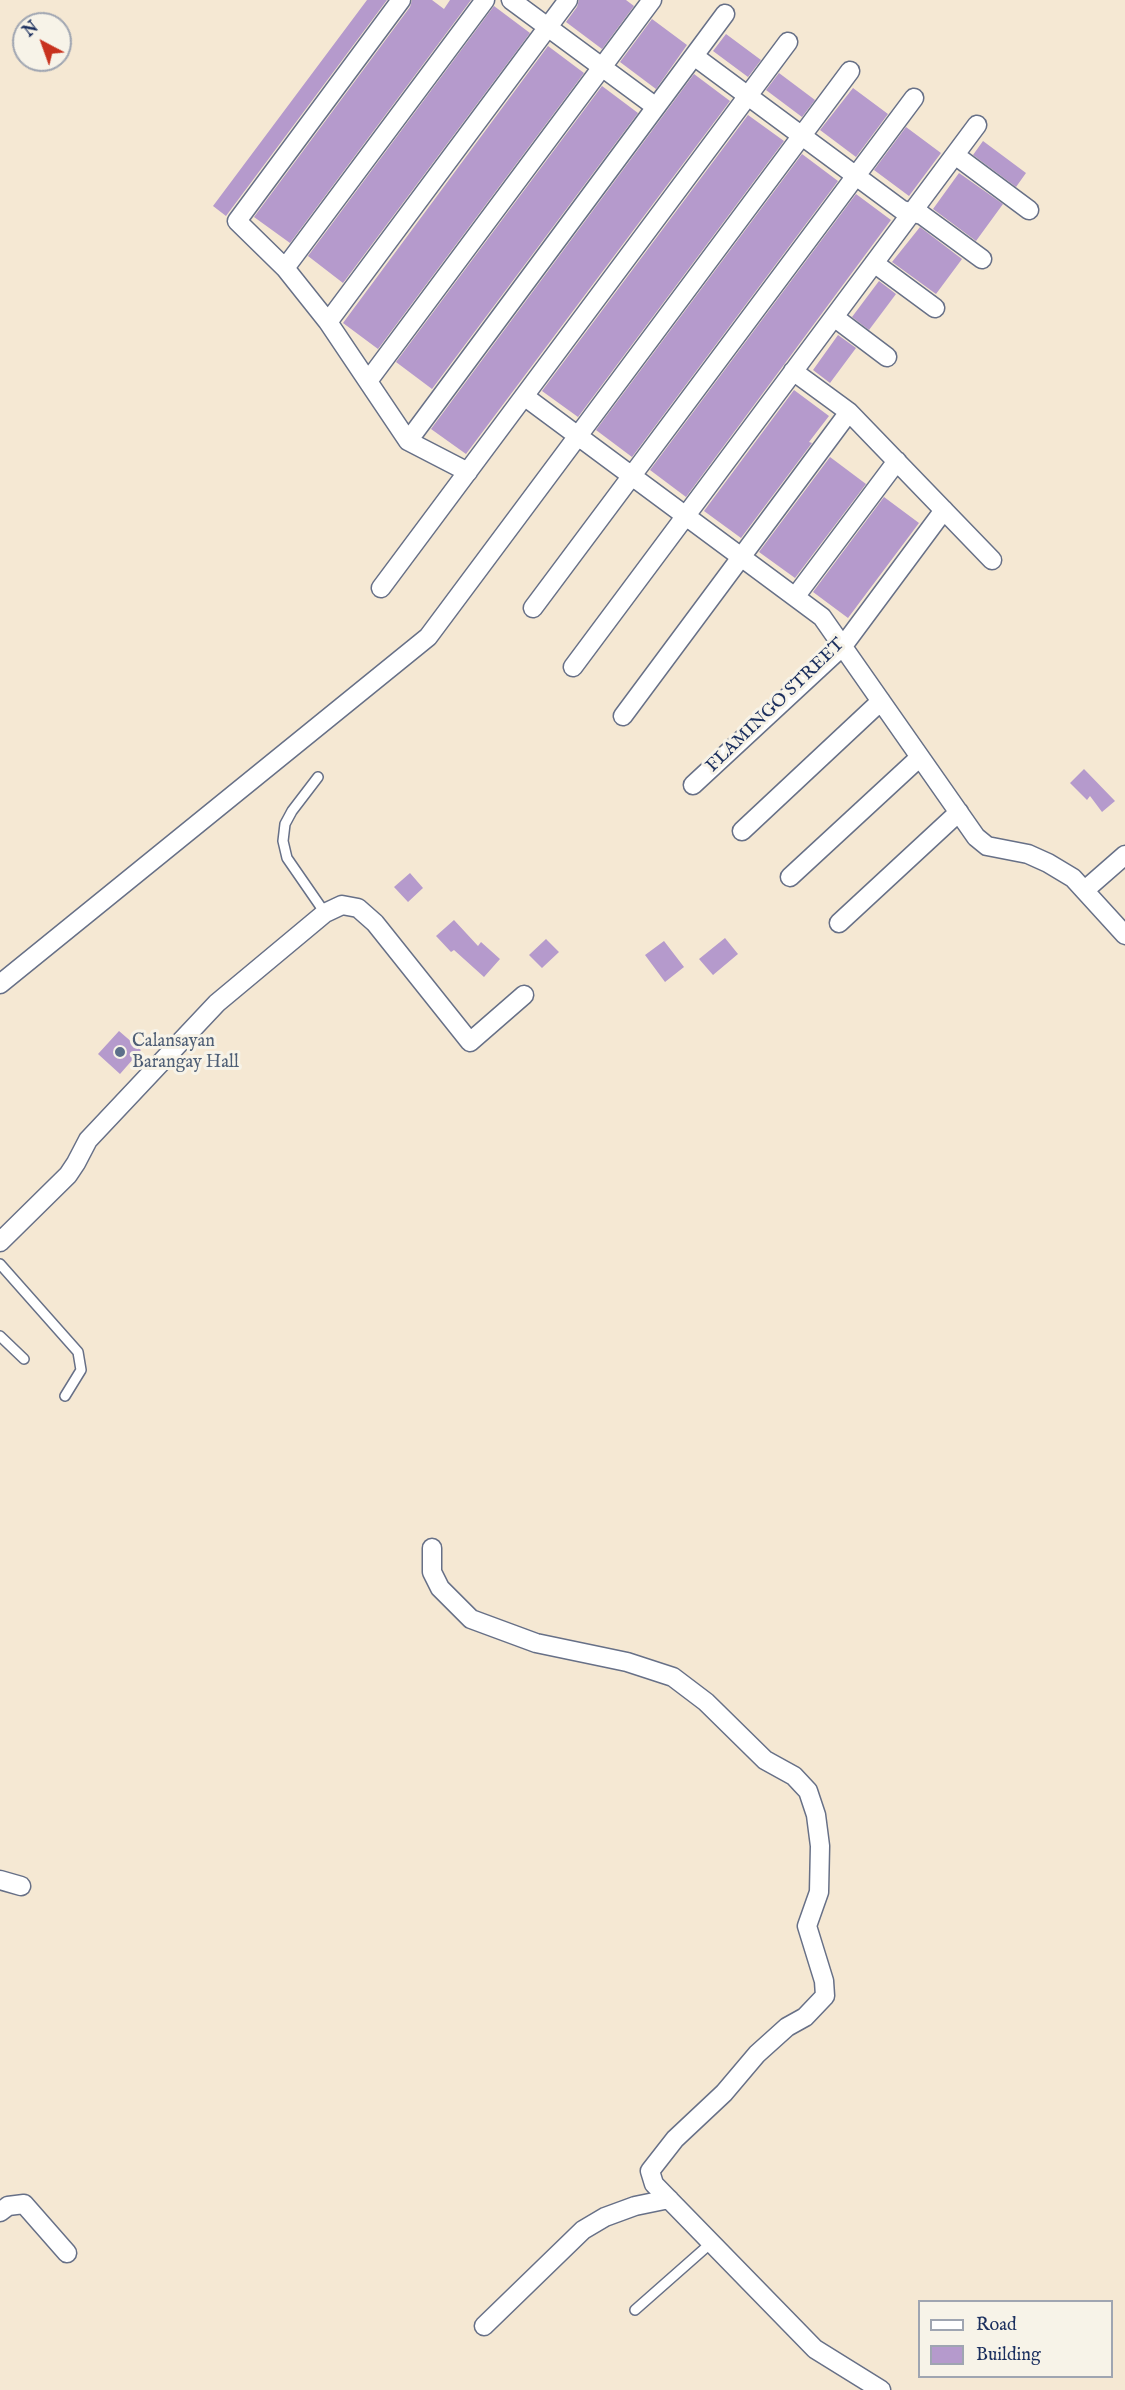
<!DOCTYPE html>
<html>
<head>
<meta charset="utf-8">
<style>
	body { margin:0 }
	#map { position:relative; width:1125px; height:2390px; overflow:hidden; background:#f5e8d3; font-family:"IM FELL English",serif }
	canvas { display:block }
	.legend { position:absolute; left:918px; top:2300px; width:195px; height:78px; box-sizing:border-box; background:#f7f3e8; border:2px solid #9fa5b1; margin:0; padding:8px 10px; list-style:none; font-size:18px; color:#1b2f5e }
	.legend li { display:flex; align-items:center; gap:12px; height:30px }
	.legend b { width:30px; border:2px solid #9fa5b1 }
	.north { position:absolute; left:12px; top:12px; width:60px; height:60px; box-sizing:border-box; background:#f7f3e8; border:2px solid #9fa5b1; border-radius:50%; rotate:319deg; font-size:16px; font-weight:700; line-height:24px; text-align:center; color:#1b2f5e }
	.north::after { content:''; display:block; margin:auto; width:21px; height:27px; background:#c8321e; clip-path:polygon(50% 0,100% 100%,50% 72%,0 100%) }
</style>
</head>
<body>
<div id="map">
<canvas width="1125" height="2390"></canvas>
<ul class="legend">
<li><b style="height:8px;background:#fff"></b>Road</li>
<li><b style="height:16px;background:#b59acc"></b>Building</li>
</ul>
<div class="north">N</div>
</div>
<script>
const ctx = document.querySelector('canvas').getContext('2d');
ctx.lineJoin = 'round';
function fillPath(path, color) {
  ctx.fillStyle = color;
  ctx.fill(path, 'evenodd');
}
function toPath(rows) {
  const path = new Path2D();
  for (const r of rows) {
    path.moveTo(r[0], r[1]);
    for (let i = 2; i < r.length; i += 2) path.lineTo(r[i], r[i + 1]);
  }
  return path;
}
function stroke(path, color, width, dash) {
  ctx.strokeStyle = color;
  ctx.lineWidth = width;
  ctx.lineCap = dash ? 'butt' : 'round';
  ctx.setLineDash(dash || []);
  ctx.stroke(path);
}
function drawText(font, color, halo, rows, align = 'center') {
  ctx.font = font + ' "IM FELL English",serif';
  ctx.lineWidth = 6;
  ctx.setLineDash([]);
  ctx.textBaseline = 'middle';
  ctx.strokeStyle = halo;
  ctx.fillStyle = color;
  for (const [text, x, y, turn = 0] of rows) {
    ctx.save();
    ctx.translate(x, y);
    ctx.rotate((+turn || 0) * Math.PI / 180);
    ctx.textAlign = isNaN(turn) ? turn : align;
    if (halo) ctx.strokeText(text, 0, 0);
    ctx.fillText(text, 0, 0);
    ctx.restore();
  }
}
fillPath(toPath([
	[367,0,387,0,226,216,213,206],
	[412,0,432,0,444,9,450,0,471,0,290,243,254,217,410,7],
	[579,0,626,0,634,6,602,49,566,22,577,7],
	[494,6,530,33,343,283,308,256],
	[652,19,687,45,656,89,620,62],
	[726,34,761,60,748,77,713,51],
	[548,46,584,73,378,349,343,323],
	[779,73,815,100,802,117,766,90],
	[694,74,730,101,466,454,431,429],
	[602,86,638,113,432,389,396,362],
	[853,88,888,114,856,157,820,130],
	[748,115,784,141,578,417,542,391],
	[906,127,941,153,909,196,874,170],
	[983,141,1026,173,1016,187,973,155],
	[802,154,838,181,632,457,596,430],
	[959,173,1003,204,976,241,933,209],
	[856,194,891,220,686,497,650,470],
	[920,227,962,259,936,294,892,262],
	[879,281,896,294,869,330,852,317],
	[838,335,856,348,830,383,813,370],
	[794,390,829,416,809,442,812,443,741,538,704,511],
	[830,457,866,484,795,578,759,552],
	[884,497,919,523,848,618,813,592],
	[1084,769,1115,801,1102,812,1090,796,1087,800,1070,783],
	[410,873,423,888,408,902,394,887],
	[454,920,478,946,481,942,500,959,484,977,454,950,451,952,436,936],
	[725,938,738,954,713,975,699,959],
	[546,939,559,952,542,968,529,955],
	[664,941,684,967,665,982,645,955],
	[119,1031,141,1050,120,1074,98,1054]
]), '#b59acc');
const service = toPath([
	[318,777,292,811,285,824,283,841,287,858,325,913],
	[0,1264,78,1352,81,1370,65,1396],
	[0,1336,24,1359],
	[635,2310,711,2243]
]);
const minor = toPath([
	[401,0,237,221,285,268,328,322,408,441,468,472],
	[511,0,656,107],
	[694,56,902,210,922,215,982,259],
	[955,155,1029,210],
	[874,263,935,308],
	[285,268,485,0],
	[834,317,887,357],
	[328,322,568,0],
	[793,371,849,412,992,560],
	[368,381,652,0],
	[524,396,822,617,976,837,987,846,1028,854,1048,863,1073,878,1125,935],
	[408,441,725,14],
	[381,588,788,42],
	[795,597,897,461],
	[533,608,914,98],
	[573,667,977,125],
	[623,716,849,412],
	[693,785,843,646,944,510],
	[742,831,881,701],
	[790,877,920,757],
	[1085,890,1125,855],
	[839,923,959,812],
	[0,984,428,637,850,71],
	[0,1242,68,1175,76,1163,88,1140,217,1003,325,913,342,905,358,908,375,923,470,1042,524,995],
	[432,1548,432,1572,440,1588,471,1619,536,1643,627,1662,673,1677,706,1702,765,1760,794,1776,808,1791,816,1815,820,1846,819,1892,807,1926,824,1981,825,1996,805,2017,787,2027,757,2054,724,2093,675,2139,650,2171,654,2184,815,2349,881,2390],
	[0,1880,21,1886],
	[0,2212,8,2206,24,2204,67,2253],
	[484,2326,583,2230,605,2217,635,2206,669,2199]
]);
stroke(service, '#677087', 12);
stroke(minor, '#677087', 21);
stroke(service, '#fff', 9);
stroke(minor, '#fff', 18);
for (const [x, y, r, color] of [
	[120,1052,6,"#5c6f8a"]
]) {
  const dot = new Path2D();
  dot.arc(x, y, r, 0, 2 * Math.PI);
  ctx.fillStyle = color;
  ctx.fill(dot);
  stroke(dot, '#f7f3e8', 2);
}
drawText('18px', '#1b2f5e', '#f7f3e8', [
	["FLAMINGO STREET",776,706,-44]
]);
drawText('18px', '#4e5e75', '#f7f3e8', [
	["Calansayan",132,1042],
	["Barangay Hall",132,1063]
], 'left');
</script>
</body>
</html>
